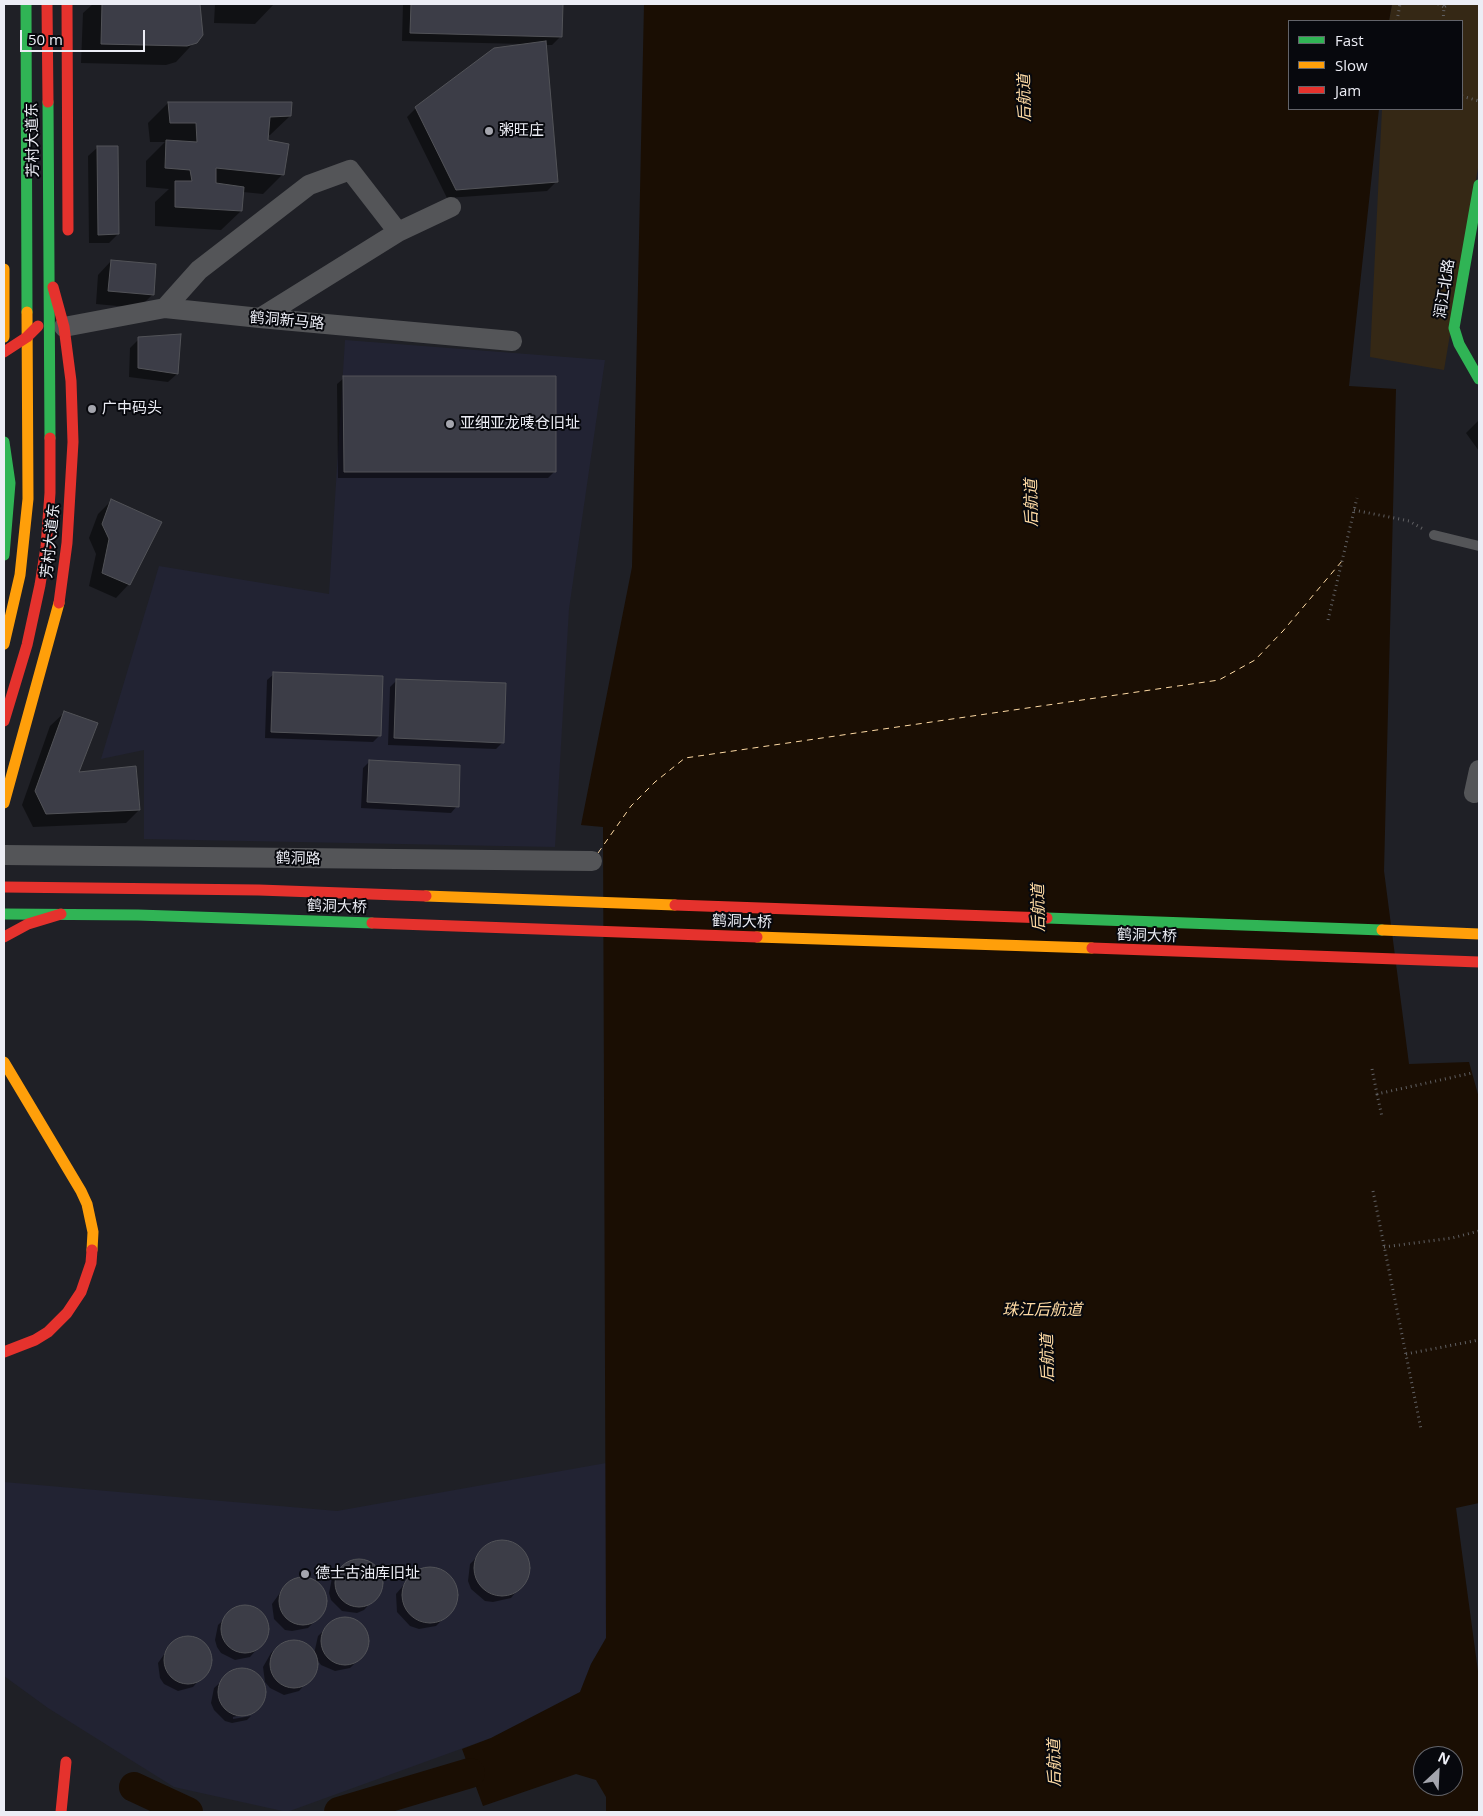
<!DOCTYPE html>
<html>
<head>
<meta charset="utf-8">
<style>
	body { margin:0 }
	#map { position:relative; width:1483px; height:1816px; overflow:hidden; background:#1f2026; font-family:"Open Sans",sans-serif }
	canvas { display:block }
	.frame { position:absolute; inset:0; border:5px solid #ecedf5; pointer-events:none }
	.legend { position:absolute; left:1288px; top:20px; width:175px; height:90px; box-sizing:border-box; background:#07080d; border:1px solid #63646a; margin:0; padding:6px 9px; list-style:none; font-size:15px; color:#ecedf5 }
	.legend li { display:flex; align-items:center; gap:10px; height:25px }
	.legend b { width:25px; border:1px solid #63646a }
	.north { position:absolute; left:1413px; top:1746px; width:50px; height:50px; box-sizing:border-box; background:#07080d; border:1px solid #63646a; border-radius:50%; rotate:25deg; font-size:14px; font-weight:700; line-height:20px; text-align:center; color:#ecedf5 }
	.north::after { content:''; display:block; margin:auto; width:18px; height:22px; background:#a4a5ad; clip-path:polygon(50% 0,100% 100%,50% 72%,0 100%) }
	.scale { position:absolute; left:20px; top:30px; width:125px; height:22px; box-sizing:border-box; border:2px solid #ecedf5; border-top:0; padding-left:6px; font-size:15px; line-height:18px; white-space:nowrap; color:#ecedf5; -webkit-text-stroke:4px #07080d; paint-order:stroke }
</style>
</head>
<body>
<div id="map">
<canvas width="1483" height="1816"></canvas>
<div class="frame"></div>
<ul class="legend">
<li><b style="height:6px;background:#30b455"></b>Fast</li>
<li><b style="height:6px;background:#ff9f0a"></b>Slow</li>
<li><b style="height:6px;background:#e5322d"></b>Jam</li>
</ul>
<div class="north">N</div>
<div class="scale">50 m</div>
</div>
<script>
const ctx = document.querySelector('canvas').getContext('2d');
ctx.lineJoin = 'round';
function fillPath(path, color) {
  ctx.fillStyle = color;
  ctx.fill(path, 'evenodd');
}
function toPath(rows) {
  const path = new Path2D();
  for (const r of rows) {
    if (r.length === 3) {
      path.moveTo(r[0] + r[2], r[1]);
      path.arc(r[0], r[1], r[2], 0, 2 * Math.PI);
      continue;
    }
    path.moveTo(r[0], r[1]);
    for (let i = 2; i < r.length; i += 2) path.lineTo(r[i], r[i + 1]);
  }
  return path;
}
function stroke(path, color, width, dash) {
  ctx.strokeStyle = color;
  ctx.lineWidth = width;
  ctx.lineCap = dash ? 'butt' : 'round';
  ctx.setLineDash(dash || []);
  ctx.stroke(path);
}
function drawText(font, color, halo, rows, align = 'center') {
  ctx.font = font + ' "Open Sans","Noto Sans SC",sans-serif';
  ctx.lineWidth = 4;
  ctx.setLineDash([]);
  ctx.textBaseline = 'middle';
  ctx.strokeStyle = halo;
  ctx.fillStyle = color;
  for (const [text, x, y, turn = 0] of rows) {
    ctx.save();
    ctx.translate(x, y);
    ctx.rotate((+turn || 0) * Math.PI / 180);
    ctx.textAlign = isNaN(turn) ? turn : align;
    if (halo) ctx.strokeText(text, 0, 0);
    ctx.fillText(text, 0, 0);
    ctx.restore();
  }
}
fillPath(toPath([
	[345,340,605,360,569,609,555,847,144,839,144,750,101,759,159,566,329,594],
	[606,1463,606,1638,591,1664,580,1692,491,1738,287,1812,174,1787,48,1708,4,1676,4,1482,337,1511]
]), '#222333');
fillPath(toPath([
	[1392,4,1479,4,1479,162,1444,370,1370,357,1382,109,1462,109,1462,21,1389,21]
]), '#352815');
fillPath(toPath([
	[644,4,1392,4,1389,21,1289,21,1289,109,1379,109,1349,386,1396,389,1384,871,1409,1064,1469,1062,1479,1098,1479,1503,1456,1508,1479,1679,1479,1812,606,1812,606,1797,596,1780,576,1774,483,1806,462,1749,491,1738,580,1692,591,1664,606,1638,603,827,581,825,632,567],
	[1423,1756,1453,1756,1453,1786,1423,1786]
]), '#1a0e03');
fillPath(toPath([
	[93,4,198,4,202,34,176,62,166,65,81,63,83,13],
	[215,4,274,4,255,24,214,23],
	[403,4,562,4,561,36,552,45,545,45,556,182,547,191,447,198,407,117,416,108,523,44,402,41],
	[168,103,290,104,290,116,270,135,267,136,267,141,283,174,263,194,243,192,241,211,221,230,155,226,155,202,169,189,146,187,146,161,165,142,150,142,148,123],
	[97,148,118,234,109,243,89,243,88,156],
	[111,261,153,294,139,308,96,304,98,275],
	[139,339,177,374,168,382,129,377,130,348],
	[344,378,555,471,548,478,338,478,337,384],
	[1479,420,1479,451,1466,433],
	[111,501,129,584,116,598,89,586,96,554,89,538,98,514],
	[274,674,380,735,373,742,265,738,267,680],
	[397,680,503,742,496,749,388,745,390,687],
	[64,713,77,774,139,810,126,823,33,827,22,805,50,726],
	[370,761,457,806,451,813,361,808,363,768],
	[506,1542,522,1550,529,1567,528,1576,511,1598,493,1602,485,1601,471,1589,468,1581,470,1564,489,1545],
	[366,1560,378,1569,382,1583,381,1591,364,1610,357,1613,342,1611,331,1600,329,1593,332,1578,350,1561],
	[433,1568,449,1575,454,1582,457,1599,455,1607,436,1626,419,1629,410,1626,397,1612,396,1594,415,1572],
	[301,1578,316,1582,322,1587,326,1602,321,1616,313,1623,308,1628,292,1631,285,1630,274,1619,272,1604,287,1583],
	[252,1607,264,1616,267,1623,267,1638,250,1657,235,1660,221,1653,217,1647,215,1640,218,1625,236,1608],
	[336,1619,352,1619,364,1628,367,1634,367,1649,357,1661,350,1668,335,1671,321,1665,316,1658,316,1672,299,1691,284,1695,270,1688,265,1682,263,1667,271,1653,278,1646,292,1641,307,1645,314,1654,318,1636],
	[187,1637,201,1641,210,1653,210,1668,193,1687,178,1691,164,1684,160,1678,158,1663,173,1642],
	[248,1670,261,1679,264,1685,264,1701,254,1712,233,1717,233,1719,251,1716,247,1720,232,1723,225,1721,214,1710,211,1703,214,1688,233,1671]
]), '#0007');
stroke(toPath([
	[134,1787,188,1812],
	[339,1812,470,1773]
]), '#1a0e03', 30);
stroke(toPath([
	[598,853,631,806,655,782,685,758,1219,680,1255,660,1283,631,1342,561]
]), '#fedaa4', 1, [6, 5]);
const building = toPath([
	[102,4,200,4,203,35,197,43,187,46,101,44,102,4],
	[411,4,563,4,562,37,410,33,411,4],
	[546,41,558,182,456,190,415,107,494,48,546,41],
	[168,102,292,102,291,116,270,117,268,140,289,144,284,175,216,168,216,183,244,187,242,211,175,207,175,181,192,181,190,170,165,168,166,140,197,142,196,123,170,123,168,102],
	[97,146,118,146,119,234,98,235,97,146],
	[111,260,156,264,154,295,108,291,111,260],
	[181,334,178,374,138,368,138,337,181,334],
	[343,376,556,376,556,472,344,472,343,376],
	[111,499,162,522,130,585,102,573,109,539,102,524,111,499],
	[273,672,383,676,381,736,271,732,273,672],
	[396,679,506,683,504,743,394,738,396,679],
	[64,711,98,723,79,772,136,766,140,810,46,814,35,791,64,711],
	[369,760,460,765,459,807,367,802,369,760],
	[502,1568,28],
	[359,1583,24],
	[430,1595,28],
	[303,1601,24],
	[245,1629,24],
	[345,1641,24],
	[188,1660,24],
	[294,1664,24],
	[242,1692,24]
]);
fillPath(building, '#3c3d47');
stroke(building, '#525358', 1);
stroke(toPath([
	[1438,4,1444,7],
	[1397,21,1400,4],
	[1443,21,1444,7,1449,4],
	[1462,96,1479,101],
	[1354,510,1409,521,1423,529],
	[1328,620,1357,498],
	[1372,1069,1377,1094,1472,1073],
	[1377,1094,1382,1117],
	[1373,1191,1421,1429],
	[1384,1247,1452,1238,1479,1231],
	[1406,1354,1479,1340]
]), '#606063', 3, [1, 4]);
stroke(toPath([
	[1434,535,1479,546]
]), '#545558', 10);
stroke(toPath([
	[165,308,199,270,309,185,350,170,398,232],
	[260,318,398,232,451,207],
	[64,327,165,308,260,318,512,341],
	[1474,793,1479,770],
	[4,855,592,861]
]), '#545558', 20);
stroke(toPath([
	[26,4,27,312],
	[48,102,50,438],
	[1479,185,1454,328,1459,344,1479,379],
	[4,442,10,483,4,555],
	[4,914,138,915,372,923],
	[1047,918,1382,930]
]), '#30b455', 11);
stroke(toPath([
	[4,269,4,337],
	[4,644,20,575,28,499,27,312],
	[4,803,59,603],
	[426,896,675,905],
	[1382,930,1479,934],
	[757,937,1092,948],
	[4,1062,81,1191,87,1204,93,1232,92,1250]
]), '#ff9f0a', 11);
stroke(toPath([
	[47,4,48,102],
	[67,4,68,230],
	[53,287,64,327,71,381,73,442,67,543,59,603],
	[4,352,27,337,38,326],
	[4,721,27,645,40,585,46,547,50,493,50,438],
	[4,887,259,890,426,896],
	[675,905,1047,918],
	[372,923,757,937],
	[4,937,28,924,61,914],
	[1092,948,1479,962],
	[4,1352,35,1340,48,1332,67,1313,81,1292,91,1263,92,1250],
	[61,1812,66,1762]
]), '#e5322d', 11);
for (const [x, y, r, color] of [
	[489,131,5,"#a4a5ad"],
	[92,409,5,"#a4a5ad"],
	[450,424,5,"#a4a5ad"],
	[305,1574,5,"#a4a5ad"]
]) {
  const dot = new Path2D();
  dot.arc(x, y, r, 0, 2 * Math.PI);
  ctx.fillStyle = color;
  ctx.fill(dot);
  stroke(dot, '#07080d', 2);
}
drawText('15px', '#ecedf5', '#07080d', [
	["粥旺庄",499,131],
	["广中码头",102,409],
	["亚细亚龙唛仓旧址",460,424],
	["德士古油库旧址",315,1574]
], 'left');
drawText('15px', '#ecedf5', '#07080d', [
	["芳村大道东",33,140,-91],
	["润江北路",1445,289,-81],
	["鹤洞新马路",287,321,5],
	["芳村大道东",51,541,-84],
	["鹤洞路",298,859,1],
	["鹤洞大桥",337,907,2],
	["鹤洞大桥",742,922,2],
	["鹤洞大桥",1147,936,2]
]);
drawText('italic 16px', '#fedaa4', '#07080d', [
	["后航道",1025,98,-91],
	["后航道",1032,503,-91],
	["后航道",1039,908,-91],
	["珠江后航道",1042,1310],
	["后航道",1048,1358,-91],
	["后航道",1055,1763,-91]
]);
</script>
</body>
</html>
